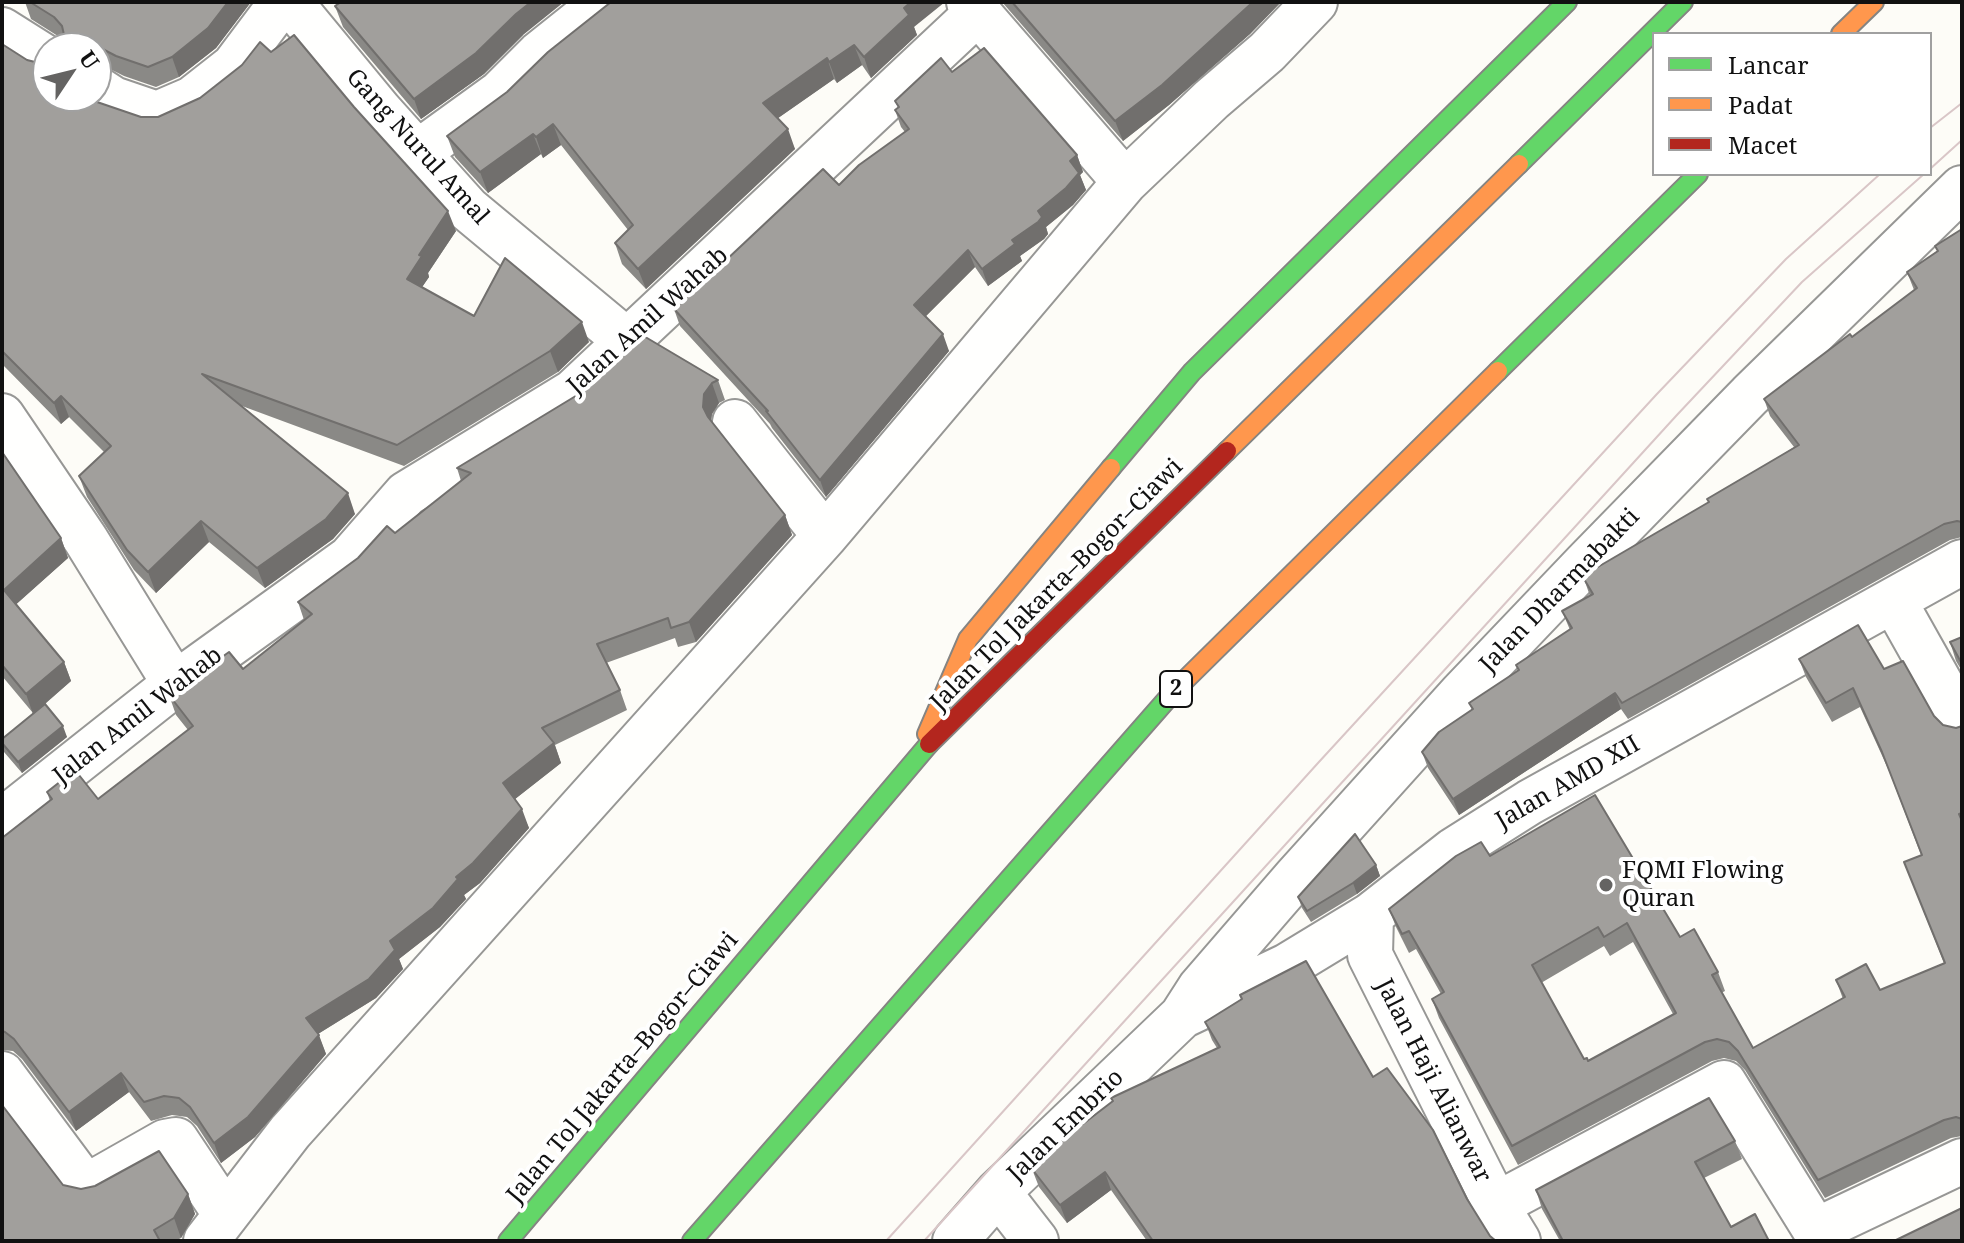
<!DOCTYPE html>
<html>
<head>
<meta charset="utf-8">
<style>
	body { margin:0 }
	#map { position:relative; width:1964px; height:1243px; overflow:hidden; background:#fdfcf7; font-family:"Noto Serif",serif }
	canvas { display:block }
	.frame { position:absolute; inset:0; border:4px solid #111; pointer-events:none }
	.legend { position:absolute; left:1652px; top:32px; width:280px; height:144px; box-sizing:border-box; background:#fff; border:2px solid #a0a0a0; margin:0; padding:10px 14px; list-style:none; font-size:24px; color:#111 }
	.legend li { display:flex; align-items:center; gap:16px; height:40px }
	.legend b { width:40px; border:2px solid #a0a0a0 }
	.north { position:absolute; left:32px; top:32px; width:80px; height:80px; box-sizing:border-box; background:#fff; border:2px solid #a0a0a0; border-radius:50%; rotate:55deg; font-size:22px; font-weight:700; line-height:32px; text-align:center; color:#111 }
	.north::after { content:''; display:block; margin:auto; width:28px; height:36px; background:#646362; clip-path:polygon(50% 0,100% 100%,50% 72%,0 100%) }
</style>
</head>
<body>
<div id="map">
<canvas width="1964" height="1243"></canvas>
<div class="frame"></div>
<ul class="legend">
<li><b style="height:10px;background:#63d668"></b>Lancar</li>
<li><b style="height:10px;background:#ff974d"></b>Padat</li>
<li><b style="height:10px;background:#b3261e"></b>Macet</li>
</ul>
<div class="north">U</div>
</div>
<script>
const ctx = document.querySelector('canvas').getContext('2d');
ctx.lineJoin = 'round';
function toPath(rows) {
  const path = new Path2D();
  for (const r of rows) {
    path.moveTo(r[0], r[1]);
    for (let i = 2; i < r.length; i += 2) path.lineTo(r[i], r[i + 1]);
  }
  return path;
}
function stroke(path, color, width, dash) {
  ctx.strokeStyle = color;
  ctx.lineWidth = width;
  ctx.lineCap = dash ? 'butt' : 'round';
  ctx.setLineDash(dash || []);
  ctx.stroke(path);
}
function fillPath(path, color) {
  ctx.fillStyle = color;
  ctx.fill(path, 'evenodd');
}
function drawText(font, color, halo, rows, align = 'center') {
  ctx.font = font + ' "Noto Serif",serif';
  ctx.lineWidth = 8;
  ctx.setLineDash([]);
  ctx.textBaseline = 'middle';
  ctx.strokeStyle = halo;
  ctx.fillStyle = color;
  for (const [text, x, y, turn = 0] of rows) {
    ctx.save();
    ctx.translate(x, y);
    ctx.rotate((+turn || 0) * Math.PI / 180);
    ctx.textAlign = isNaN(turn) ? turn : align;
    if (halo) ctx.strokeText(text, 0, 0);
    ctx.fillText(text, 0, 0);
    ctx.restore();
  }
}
const street = toPath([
	[290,2,380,111,468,209,628,342],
	[969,2,1125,182],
	[2,30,48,59],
	[96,88,113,99,157,114,192,99,234,66,282,2],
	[417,153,500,93,539,54,604,2],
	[2,416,86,540,175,684],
	[735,422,825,536],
	[1894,601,1962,722],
	[2,821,175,684,350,558,406,494,573,392,977,13],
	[1371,915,1370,955,1496,1205,1518,1241],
	[1184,1015,1287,966,1371,915,1454,850,1530,802,1962,562],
	[2,1074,83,1183,91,1184,165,1142,176,1140,226,1215],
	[998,1192,1036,1241],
	[1496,1205,1724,1083,1822,1241],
	[1817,1230,1962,1161],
	[206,1241,290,1132,825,536,1125,182,1212,99,1267,52,1315,2],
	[955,1241,998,1192,1182,1016,1200,988,1296,877,1461,694,1586,563,1750,395,1962,188]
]);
const fast = toPath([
	[1519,164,1683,2],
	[1498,371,1698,174],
	[1111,468,1192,372,1567,2],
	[508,1241,929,744],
	[692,1241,1176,689]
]);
const slow = toPath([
	[1841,34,1874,2],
	[1227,451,1519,164],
	[1176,689,1498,371],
	[927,734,968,639,1111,468]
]);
const jam = toPath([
	[929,744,1227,451]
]);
stroke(street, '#979795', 48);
stroke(fast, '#858482', 22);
stroke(slow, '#858482', 22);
stroke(jam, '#858482', 22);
stroke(street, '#fffffe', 44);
stroke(fast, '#63d668', 18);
stroke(slow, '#ff974d', 18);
stroke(jam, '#b3261e', 18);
stroke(toPath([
	[1930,128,1962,103],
	[1930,169,1962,140],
	[886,1241,1318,763,1656,395,1786,259,1880,174],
	[924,1241,1676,416,1802,282,1924,174]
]), '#d9c6c7', 2);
fillPath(toPath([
	[25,2,251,2,216,48,179,77,156,87,124,76,98,63,96,64,96,48,63,48,65,41,61,38,31,19],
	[1002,2,1281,2,1250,34,1169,105,1123,141],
	[335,6,523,35,484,74,421,119,343,27],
	[914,27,917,35,871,78,862,65,837,83,834,79,778,118,795,149,646,289,622,264,615,243,628,230,561,145,543,158,541,154,488,193,455,157,447,136,507,92],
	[2,44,27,60,39,63,48,96,97,102,456,231,428,273,429,277,422,287,474,316,589,342,558,372,404,466,242,406,355,514,333,539,265,588,209,542,156,593,134,570,87,497,79,476,104,452,69,417,61,424,2,364],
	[952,72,1077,155,1083,172,1080,175,1086,190,1073,205,1046,227,1048,234,1044,239,1020,256,1022,261,988,286,975,267,926,316,949,351,826,497,772,428,770,424,680,326,674,309,839,185,905,132,901,127,895,110,898,108,895,101],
	[1962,229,1962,537,1950,540,1628,719,1621,709,1459,815,1428,768,1422,752,1472,710,1469,703,1518,671,1516,665,1570,630,1562,611,1590,596,1584,579,1709,502,1794,447,1770,416,1764,399,1852,337,1914,290,1907,272,1937,251,1935,246],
	[718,380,725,400,719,403,712,414,711,421,785,515,792,535,696,642,678,647,675,638,606,663,620,690,627,710,555,745,561,763,515,799,529,828,480,883,464,895,466,899,440,927,399,959,403,969,376,998,318,1034,326,1054,255,1137,221,1163,197,1126,187,1117,172,1115,151,1121,129,1092,76,1131,22,1059,13,1051,2,1050,2,838,50,801,47,792,98,799,188,730,176,715,169,695,243,669,304,620,298,602,395,533,461,481,457,468],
	[2,452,61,538,68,558,16,604,64,662,71,681,45,704,67,737,22,773,4,752,2,747,2,739,33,713,2,676],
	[1962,637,1962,671,1956,661,1950,642],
	[1799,659,1884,669,1943,725,1956,728,1962,726,1962,1136,1951,1138,1825,1198,1745,1070,1736,1061,1724,1058,1712,1061,1518,1165,1439,1018,1432,999,1441,994,1416,949,1409,953,1396,927,1389,909,1490,856,1680,937,1718,972,1725,991,1721,993,1753,1048,1843,999,1836,980,1880,990,1944,963,1904,862,1921,855,1889,771,1860,707,1832,722,1806,677],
	[1633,942,1673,1014,1588,1061,1584,1059,1541,983,1604,946,1610,956],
	[1376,865,1380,876,1357,894,1311,922,1302,908,1298,897],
	[1240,995,1373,1077,1467,1199,1490,1236,1496,1241,1147,1241,1111,1190,1067,1223,1039,1187,1032,1169,1113,1102,1111,1098,1217,1048,1212,1040,1205,1022,1242,999],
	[1735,1141,1742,1159,1704,1178,1731,1227,1769,1241,1560,1241,1542,1209,1536,1190],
	[63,1185,81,1189,188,1194,195,1214,181,1238,175,1241,2,1241]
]), '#8a8986');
fillPath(toPath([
	[228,2,251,2,216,48,179,77,172,57],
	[531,2,564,2,523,35,484,74,421,119,414,99],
	[911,2,945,2,914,27,917,35,871,78,864,57,904,8],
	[1253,2,1281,2,1250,34,1169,105,1123,141,1115,121],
	[854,45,862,65,837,83,829,62],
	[827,58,834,79,771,123,763,103],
	[553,124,561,145,543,158,536,137],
	[788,129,795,149,646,289,638,269],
	[533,134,541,154,488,193,480,172],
	[1077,155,1083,172,1080,175,1086,190,1073,205,1046,227,1048,234,1044,239,1020,256,1022,261,988,286,982,269,1012,240,1038,211,1070,161],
	[448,211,456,231,428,273,429,277,414,299,407,279,419,255],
	[968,250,975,267,920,322,914,305],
	[582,322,589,342,558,372,550,351],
	[943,334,949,351,826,497,820,480],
	[712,383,719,403,712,414,710,426,703,407,704,394],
	[61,396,69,417,61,424,54,403],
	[348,493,355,514,333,539,265,588,257,568],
	[785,515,792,535,696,642,689,622],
	[201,521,209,542,156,593,148,572],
	[61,538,68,558,11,609,4,590],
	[64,662,71,681,33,714,26,694],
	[1615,693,1621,709,1459,815,1453,799],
	[63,726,67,737,22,773,18,762],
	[554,743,561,763,510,803,503,783],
	[522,809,529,828,480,883,464,895,466,899,440,927,399,959,403,969,376,998,313,1037,306,1018,390,941,456,877],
	[1376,865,1380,876,1357,894,1353,883],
	[319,1035,326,1054,255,1137,221,1163,214,1143],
	[121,1073,129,1092,76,1131,69,1112],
	[1105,1172,1111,1190,1067,1223,1060,1205],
	[188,1194,195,1214,181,1238,174,1218]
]), '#716f6d');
const building = toPath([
	[30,2,228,2,208,28,172,57,148,67,116,56,91,43,76,46,74,48,63,48,65,39,62,26,54,17,30,2],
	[341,2,531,2,516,14,476,53,414,99,335,6,341,2],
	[611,2,911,2,904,8,909,15,864,57,854,45,829,62,827,58,763,103,788,129,638,269,615,243,633,225,553,124,536,137,533,134,480,172,447,136,507,92,548,52,611,2],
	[1012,2,1253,2,1162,85,1115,121,1012,2],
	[294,35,354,107,448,211,419,255,422,256,407,279,474,316,505,258,582,322,550,351,397,445,202,374,348,493,326,519,257,568,201,521,148,572,127,550,79,476,111,446,61,396,54,403,2,351,2,44,27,60,39,63,48,61,48,96,88,96,97,102,141,117,158,117,200,98,242,65,260,42,271,52,294,35],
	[984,48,1077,155,1070,161,1079,173,1066,188,1038,211,1042,217,1038,222,1012,240,1015,244,982,269,968,250,914,305,943,334,820,480,766,411,768,411,674,309,823,169,839,185,859,165,909,129,895,110,899,107,895,101,941,58,952,72,984,48],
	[1962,229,1962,522,1957,521,1944,524,1622,703,1615,693,1453,799,1422,752,1439,732,1473,709,1469,703,1519,670,1516,665,1572,628,1562,611,1593,594,1584,579,1591,571,1709,502,1707,499,1799,445,1764,399,1850,334,1852,337,1917,288,1907,272,1938,251,1935,246,1962,229],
	[642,335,718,380,712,383,704,394,703,407,708,417,785,515,689,622,671,628,668,618,597,644,620,690,542,728,554,743,503,783,522,809,473,863,456,877,458,879,433,908,390,941,395,950,369,979,306,1018,319,1035,248,1117,214,1143,190,1107,179,1098,164,1096,144,1102,121,1073,69,1112,14,1039,5,1032,2,1031,2,838,52,799,47,792,75,770,98,799,193,726,169,695,229,652,243,669,312,614,298,602,358,558,387,526,395,533,471,473,457,468,579,394,642,335],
	[2,452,61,538,4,590,64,662,26,694,2,665,2,452],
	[1858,625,1884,669,1903,661,1934,716,1943,725,1956,728,1962,726,1962,813,1959,814,1962,821,1962,1119,1956,1117,1944,1120,1818,1180,1738,1051,1729,1042,1717,1039,1705,1042,1512,1146,1432,999,1444,992,1409,931,1402,934,1389,909,1456,856,1481,842,1490,856,1595,795,1680,937,1694,929,1718,972,1712,975,1753,1048,1845,997,1836,980,1866,964,1880,990,1945,963,1904,862,1922,855,1882,752,1853,688,1826,703,1799,659,1858,625],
	[1627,923,1676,1013,1588,1061,1587,1058,1584,1059,1532,965,1598,927,1604,937,1627,923],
	[1962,637,1962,664,1950,642,1962,637],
	[45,704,63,726,18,762,2,743,2,739,45,704],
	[1355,834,1376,865,1353,883,1307,911,1298,897,1355,834],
	[1306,961,1373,1077,1387,1068,1433,1130,1467,1199,1490,1236,1496,1241,1153,1241,1105,1172,1060,1205,1032,1169,1066,1137,1113,1101,1111,1098,1220,1047,1205,1022,1242,999,1240,995,1306,961],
	[1709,1098,1735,1141,1695,1162,1731,1227,1755,1214,1769,1241,1563,1241,1536,1190,1709,1098],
	[2,1105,63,1185,81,1189,95,1186,159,1151,188,1194,174,1218,154,1230,160,1241,2,1241,2,1105],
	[1962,1208,1962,1241,1894,1241,1962,1208]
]);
fillPath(building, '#a19f9c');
stroke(building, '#716f6d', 2);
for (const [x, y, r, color] of [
	[1606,885,8,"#646362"]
]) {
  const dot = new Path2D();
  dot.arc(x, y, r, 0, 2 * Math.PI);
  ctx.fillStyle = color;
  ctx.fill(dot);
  stroke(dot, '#fff', 3);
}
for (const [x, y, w] of [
	[1176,689,32]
]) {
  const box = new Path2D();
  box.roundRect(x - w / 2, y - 18, w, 36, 6);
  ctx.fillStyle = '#fff';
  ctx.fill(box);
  stroke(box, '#111', 2);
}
drawText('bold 22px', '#111', null, [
	["2",1176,689]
]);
drawText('24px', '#111', '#fff', [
	["Gang Nurul Amal",417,147,48],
	["Jalan Amil Wahab",648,321,-42],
	["Jalan Tol Jakarta–Bogor–Ciawi",1057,585,-45],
	["Jalan Dharmabakti",1560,591,-46],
	["Jalan Amil Wahab",138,716,-38],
	["Jalan AMD XII",1568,783,-30],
	["Jalan Tol Jakarta–Bogor–Ciawi",623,1068,-50],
	["Jalan Haji Alianwar",1433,1081,63],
	["Jalan Embrio",1066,1126,-44]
]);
drawText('24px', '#111', '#fff', [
	["FQMI Flowing",1622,871],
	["Quran",1622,899]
], 'left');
</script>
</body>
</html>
